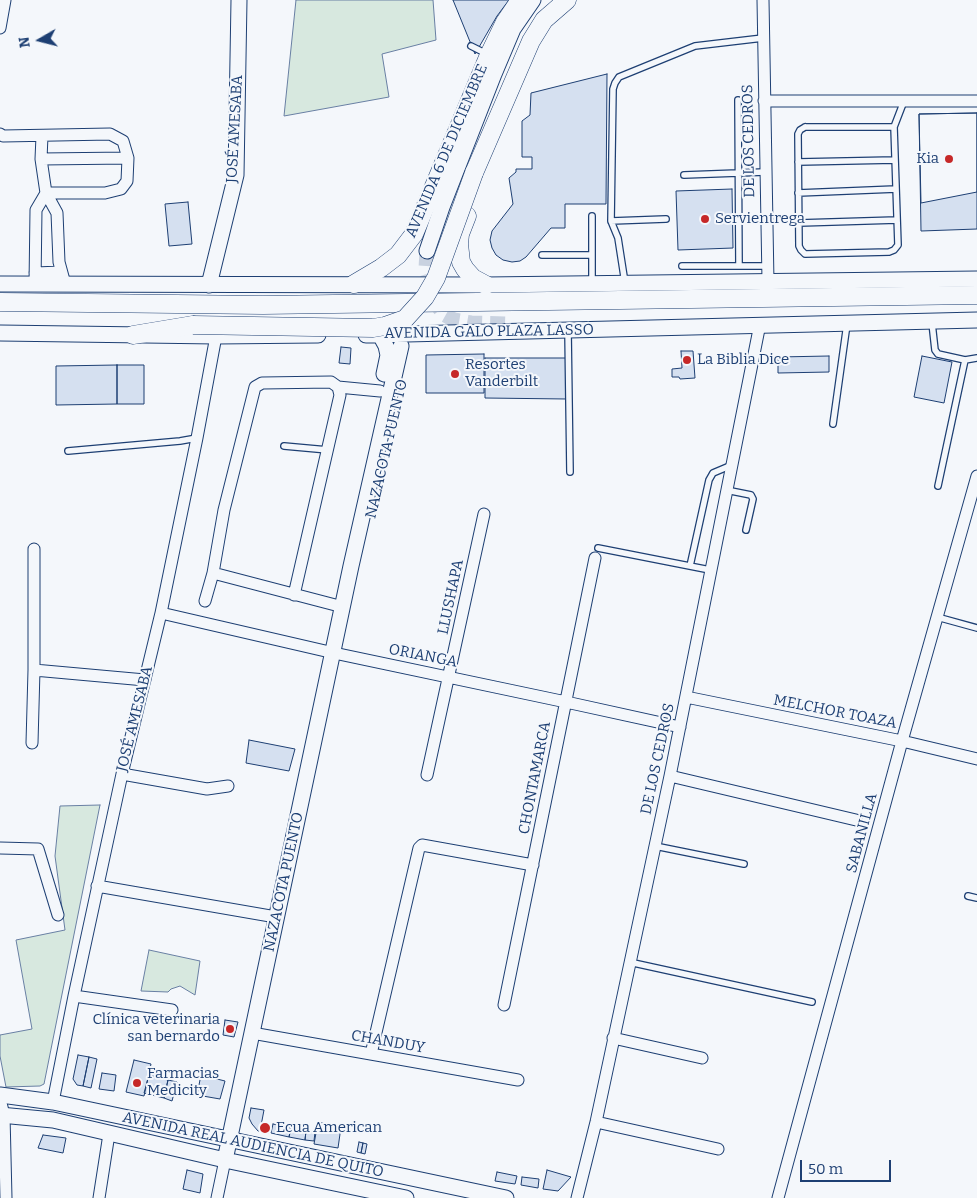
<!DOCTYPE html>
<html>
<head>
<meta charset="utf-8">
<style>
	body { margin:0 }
	#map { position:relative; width:977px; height:1198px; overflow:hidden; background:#f4f7fb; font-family:Bitter,serif }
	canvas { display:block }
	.north { position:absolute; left:15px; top:15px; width:50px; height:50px; -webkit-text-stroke:4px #f4f7fb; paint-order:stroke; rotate:262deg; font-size:14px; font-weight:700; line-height:20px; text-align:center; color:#1d3f73 }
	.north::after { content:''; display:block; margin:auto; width:18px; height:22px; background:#1d3f73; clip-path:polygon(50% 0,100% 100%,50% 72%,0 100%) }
	.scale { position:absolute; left:800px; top:1160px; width:91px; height:22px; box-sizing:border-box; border:2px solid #1d3f73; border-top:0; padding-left:6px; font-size:15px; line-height:18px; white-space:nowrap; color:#1d3f73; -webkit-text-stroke:4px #f4f7fb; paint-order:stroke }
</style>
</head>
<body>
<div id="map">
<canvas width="977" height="1198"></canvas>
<div class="north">N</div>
<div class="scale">50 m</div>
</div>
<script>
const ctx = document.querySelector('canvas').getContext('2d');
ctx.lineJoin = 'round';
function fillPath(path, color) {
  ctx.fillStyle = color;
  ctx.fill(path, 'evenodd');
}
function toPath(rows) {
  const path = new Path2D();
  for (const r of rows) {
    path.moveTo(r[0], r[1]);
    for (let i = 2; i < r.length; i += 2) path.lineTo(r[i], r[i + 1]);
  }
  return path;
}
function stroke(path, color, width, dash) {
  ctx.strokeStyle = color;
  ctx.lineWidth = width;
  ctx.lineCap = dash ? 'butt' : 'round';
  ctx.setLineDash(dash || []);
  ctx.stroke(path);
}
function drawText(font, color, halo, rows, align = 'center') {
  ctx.font = font + ' Bitter,serif';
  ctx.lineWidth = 4;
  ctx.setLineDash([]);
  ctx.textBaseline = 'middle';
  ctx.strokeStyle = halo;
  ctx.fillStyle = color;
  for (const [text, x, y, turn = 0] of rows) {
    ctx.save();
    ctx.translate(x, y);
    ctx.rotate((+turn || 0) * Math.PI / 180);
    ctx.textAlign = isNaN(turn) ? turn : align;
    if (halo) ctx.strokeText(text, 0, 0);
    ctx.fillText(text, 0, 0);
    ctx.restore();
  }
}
const green = toPath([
	[296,0,433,0,436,40,382,54,389,97,284,116,296,0],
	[100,805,44,1084,40,1086,6,1087,0,1056,0,1035,32,1029,16,940,65,930,55,856,60,806,100,805],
	[149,950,200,961,195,995,180,986,171,989,168,992,141,991,149,950]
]);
fillPath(green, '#d7e8df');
stroke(green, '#687fa3', 1);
const building = toPath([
	[453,0,509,0,497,16,475,54,453,0],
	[607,74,606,204,565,204,565,228,551,228,526,257,520,261,512,262,503,260,496,255,492,248,490,240,492,231,513,204,509,178,516,172,516,169,532,169,532,157,522,157,522,121,530,115,531,93,607,74],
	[977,113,977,229,921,231,919,114,977,113],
	[977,113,977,192,921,203,919,114,977,113],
	[732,189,733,248,678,250,676,191,732,189],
	[188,202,192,244,169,246,165,204,188,202],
	[341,347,351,348,350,364,339,363,341,347],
	[681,351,693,351,695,378,680,379,679,377,672,377,672,369,682,368,681,351],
	[484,354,484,393,426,393,426,355,484,354],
	[829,356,829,372,778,373,778,357,829,356],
	[922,356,952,362,944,403,914,397,922,356],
	[485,358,567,358,567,399,485,398,485,358],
	[117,365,117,404,56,405,56,366,117,365],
	[117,365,144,365,144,404,117,404,117,365],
	[249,740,295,749,289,771,246,763,249,740],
	[225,1020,238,1022,234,1037,223,1035,225,1020],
	[78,1055,89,1057,83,1086,77,1085,73,1079,78,1055],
	[89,1057,97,1059,91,1088,83,1086,89,1057],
	[134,1060,151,1064,144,1096,126,1092,134,1060],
	[102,1073,116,1075,114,1091,99,1089,102,1073],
	[149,1075,168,1080,164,1098,144,1093,149,1075],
	[201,1075,225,1081,220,1099,197,1095,201,1075],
	[168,1080,177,1082,172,1101,164,1098,168,1080],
	[251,1108,264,1110,260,1131,258,1131,252,1124,249,1118,251,1108],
	[318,1122,341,1127,338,1148,314,1144,318,1122],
	[262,1124,270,1125,269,1133,260,1131,262,1124],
	[273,1124,291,1128,289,1137,271,1133,273,1124],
	[291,1128,306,1131,305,1140,289,1137,291,1128],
	[306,1131,315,1132,314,1141,305,1140,306,1131],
	[43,1135,66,1138,63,1153,38,1148,43,1135],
	[359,1142,363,1143,361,1153,357,1152,359,1142],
	[363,1143,367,1144,365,1154,361,1153,363,1143],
	[187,1170,203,1174,200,1193,183,1189,187,1170],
	[547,1170,571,1177,558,1191,543,1189,547,1170],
	[497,1172,517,1176,515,1184,495,1181,497,1172],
	[522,1177,539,1179,538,1188,521,1185,522,1177]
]);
fillPath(building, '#d5e0f0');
stroke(building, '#1d3f73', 1);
stroke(toPath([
	[427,251,426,269,436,302,440,309,445,315,454,320,471,323,505,324]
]), '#c9d2e0', 15, [15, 8]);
const lane = toPath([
	[471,46,487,54],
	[738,100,739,266],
	[805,127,894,127,898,245,894,250,889,252,805,254,801,250,799,246,798,134,800,130,805,127],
	[894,127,904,101],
	[798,162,895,160],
	[684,175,765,172],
	[798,193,896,189],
	[592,216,592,283],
	[611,221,666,219],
	[799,223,897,220],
	[542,255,592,255],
	[682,266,767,266],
	[625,283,618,238,611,221,613,89,615,83,619,77,695,46,763,38],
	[932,323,935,350,938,354,965,360,977,358],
	[568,331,570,472],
	[833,424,847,324],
	[284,446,328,450],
	[68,451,180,441,197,438],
	[938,486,965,360],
	[726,490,751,495,753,499,746,530],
	[598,548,710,570],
	[690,566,709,480,713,473,732,465],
	[937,617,977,628],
	[655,846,744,864],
	[968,896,977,898],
	[629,962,812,1002]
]);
const street = toPath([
	[763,0,768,281],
	[0,28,5,0],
	[764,101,977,101],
	[0,134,3,136,110,134,123,141,128,158,127,181,121,189,105,193,46,193],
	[42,136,41,159,46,193,57,213,59,262,65,284],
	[41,159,128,158],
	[35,273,61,272],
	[35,284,36,210,46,193],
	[213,573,224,510,255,387,262,383,331,382,338,387,380,391],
	[294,595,340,395,338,387],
	[205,601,213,573,343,607],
	[161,613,334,653,566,702,680,727],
	[34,670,145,680],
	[686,697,902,741,977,759],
	[32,743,34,670,34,549],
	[122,774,207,789,228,786],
	[427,775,484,514],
	[670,776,856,820],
	[0,848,38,849,58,915],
	[97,886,276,917],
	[74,996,172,1010],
	[504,1005,595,558],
	[252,1033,518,1080],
	[613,1038,702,1058],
	[371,1054,419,848,422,845,533,865],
	[0,1099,4,1115,6,1198],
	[53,1102,74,996,122,774,161,613,197,438,216,336],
	[596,1122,718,1149],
	[99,1198,109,1134],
	[217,1198,225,1160],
	[577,1198,596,1122,670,776,760,324],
	[778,1198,902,741,977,476]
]);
const secondary = toPath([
	[427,251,442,207,494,74,513,29,533,0],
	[0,284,486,285,977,279],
	[209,285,236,175,239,0],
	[0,333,216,336,318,335],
	[366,335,977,320],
	[380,335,386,346,388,355,384,374],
	[0,1095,53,1102,506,1198],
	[0,1115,53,1120,225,1160,406,1198],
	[225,1160,351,566,401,346]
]);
const primary = toPath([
	[474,173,531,41,544,20,567,0],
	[467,216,460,234,459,244,461,262,465,269,473,278,486,285],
	[354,284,381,268,398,255,414,234,489,55,505,22,520,0],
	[0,302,263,305,977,295],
	[133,335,193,325]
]);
stroke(lane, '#1d3f73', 8);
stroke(street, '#1d3f73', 13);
stroke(secondary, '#1d3f73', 17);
stroke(primary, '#1d3f73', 19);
stroke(lane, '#f4f7fb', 5.5);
stroke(street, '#f4f7fb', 11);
stroke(secondary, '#f4f7fb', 15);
stroke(primary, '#f4f7fb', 18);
const primaryBridge = toPath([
	[193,325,373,328,385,326,405,319,425,297,436,278,474,173]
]);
stroke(primaryBridge, '#1d3f73', 19, []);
stroke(primaryBridge, '#f4f7fb', 18);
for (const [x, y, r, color] of [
	[949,159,5,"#c62828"],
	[705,219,5,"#c62828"],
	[687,360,5,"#c62828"],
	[455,374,5,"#c62828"],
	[230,1029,5,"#c62828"],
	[137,1083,5,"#c62828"],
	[265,1128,6,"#c62828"]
]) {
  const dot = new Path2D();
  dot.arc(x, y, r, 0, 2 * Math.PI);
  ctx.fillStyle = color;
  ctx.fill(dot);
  stroke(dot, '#f4f7fb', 2);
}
drawText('15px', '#1d3f73', '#f4f7fb', [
	["JOSÉ AMESABA",235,129,-87],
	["DE LOS CEDROS",749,141,-91],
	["AVENIDA 6 DE DICIEMBRE",447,151,-67],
	["AVENIDA GALO PLAZA LASSO",489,332,-1],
	["NAZACOTA PUENTO",387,449,-77],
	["LLUSHAPA",451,597,-78],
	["ORIANGA",423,656,11],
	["MELCHOR TOAZA",835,712,11],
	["JOSÉ AMESABA",135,719,-76],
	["DE LOS CEDROS",658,759,-78],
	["CHONTAMARCA",535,778,-79],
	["SABANILLA",862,833,-75],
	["NAZACOTA PUENTO",284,882,-78],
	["CHANDUY",388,1042,10],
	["AVENIDA REAL AUDIENCIA DE QUITO",253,1145,12]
]);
drawText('15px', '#1d3f73', '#f4f7fb', [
	["Kia",939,159,"right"],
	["Servientrega",715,219],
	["La Biblia Dice",697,360],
	["Resortes",465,365],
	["Vanderbilt",465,382],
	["Clínica veterinaria",220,1020,"right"],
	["san bernardo",220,1037,"right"],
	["Farmacias",147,1074],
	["Medicity",147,1091],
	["Ecua American",276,1128]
], 'left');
</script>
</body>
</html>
